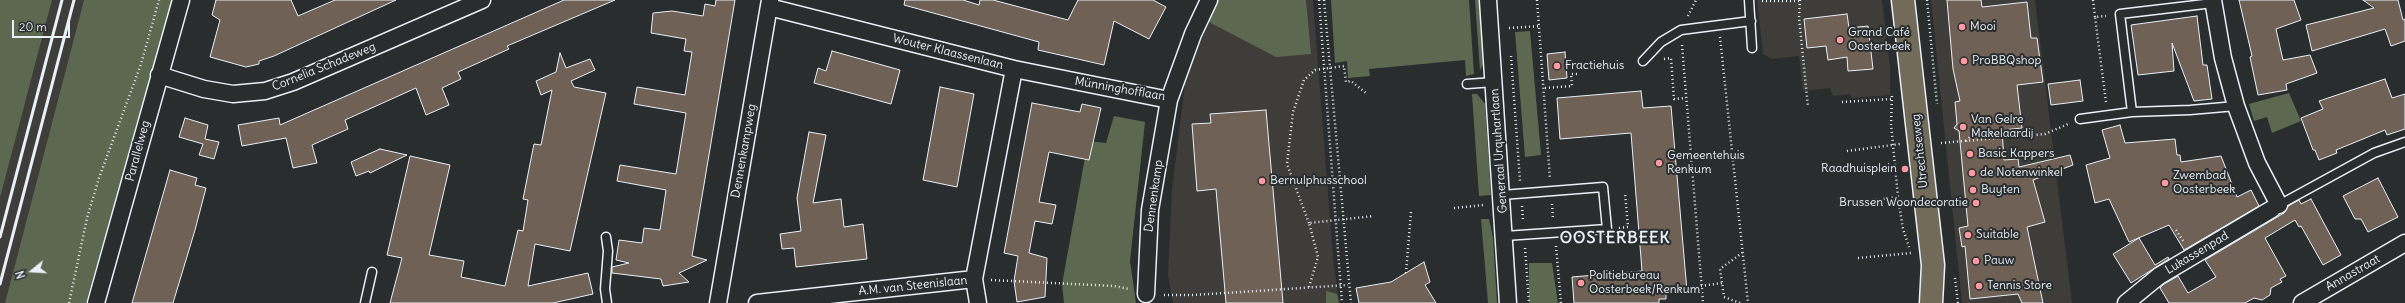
<!DOCTYPE html>
<html>
<head>
<meta charset="utf-8">
<style>
	body { margin:0 }
	#map { position:relative; width:2405px; height:303px; overflow:hidden; background:#2a2d2e; font-family:Delius,sans-serif }
	canvas { display:block }
	.north { position:absolute; left:12px; top:251px; width:40px; height:40px; -webkit-text-stroke:3px #2a2d2e; paint-order:stroke; rotate:252deg; font-size:11px; font-weight:700; line-height:16px; text-align:center; color:#e8f1f8 }
	.north::after { content:''; display:block; margin:auto; width:14px; height:18px; background:#e8f1f8; clip-path:polygon(50% 0,100% 100%,50% 72%,0 100%) }
	.scale { position:absolute; left:12px; top:20px; width:58px; height:18px; box-sizing:border-box; border:2px solid #e8f1f8; border-top:0; padding-left:5px; font-size:12px; line-height:14px; white-space:nowrap; color:#e8f1f8; -webkit-text-stroke:3px #2a2d2e; paint-order:stroke }
</style>
</head>
<body>
<div id="map">
<canvas width="2405" height="303"></canvas>
<div class="north">N</div>
<div class="scale">20 m</div>
</div>
<script>
const ctx = document.querySelector('canvas').getContext('2d');
ctx.lineJoin = 'round';
function fillPath(path, color) {
  ctx.fillStyle = color;
  ctx.fill(path, 'evenodd');
}
function toPath(rows) {
  const path = new Path2D();
  for (const r of rows) {
    path.moveTo(r[0], r[1]);
    for (let i = 2; i < r.length; i += 2) path.lineTo(r[i], r[i + 1]);
  }
  return path;
}
function stroke(path, color, width, dash) {
  ctx.strokeStyle = color;
  ctx.lineWidth = width;
  ctx.lineCap = dash ? 'butt' : 'round';
  ctx.setLineDash(dash || []);
  ctx.stroke(path);
}
function drawText(font, color, halo, rows, align = 'center') {
  ctx.font = font + ' Delius,sans-serif';
  ctx.lineWidth = 4;
  ctx.setLineDash([]);
  ctx.textBaseline = 'middle';
  ctx.strokeStyle = halo;
  ctx.fillStyle = color;
  for (const [text, x, y, turn = 0] of rows) {
    ctx.save();
    ctx.translate(x, y);
    ctx.rotate((+turn || 0) * Math.PI / 180);
    ctx.textAlign = isNaN(turn) ? turn : align;
    if (halo) ctx.strokeText(text, 0, 0);
    ctx.fillText(text, 0, 0);
    ctx.restore();
  }
}
fillPath(toPath([
	[52,0,84,0,5,303,0,303,0,198],
	[1217,0,1313,0,1333,258,1339,303,1173,303,1168,275,1172,190,1185,83],
	[1757,0,1882,0,1890,67,1890,95,1851,98,1850,94,1833,96,1830,88,1803,91,1799,56,1772,59,1763,54],
	[1931,0,2035,0,2072,303,1962,303]
]), '#3f3d3a');
fillPath(toPath([
	[0,0,52,0,0,198],
	[84,0,173,0,86,303,5,303],
	[1218,0,1306,0,1311,54,1276,57,1207,21],
	[1331,0,1469,0,1474,74,1466,76,1465,60,1369,69,1370,76,1348,78,1347,61,1335,63],
	[1475,0,1479,0,1483,64,1480,71],
	[1530,31,1541,155,1525,157,1515,32],
	[2289,93,2301,121,2272,133,2267,117,2254,121,2249,104],
	[1472,94,1477,94,1485,104,1491,195,1479,196],
	[1114,116,1145,122,1130,261,1136,303,1064,303,1062,284,1088,141,1106,143],
	[1481,219,1489,219,1493,238,1497,303,1488,303],
	[1529,263,1552,263,1558,303,1529,303],
	[1326,291,1337,294,1339,303,1326,303]
]), '#5c6950');
const building = toPath([
	[216,0,291,0,298,16,335,0,396,0,274,56,259,61,259,64,246,67,210,57,220,20,212,15,216,0],
	[564,0,615,0,507,46,509,49,458,72,461,79,442,88,449,105,426,115,416,88,345,120,348,129,312,145,317,163,293,168,286,138,242,146,238,125,279,118,280,125,564,0],
	[716,0,735,0,692,256,707,260,679,273,689,282,663,286,661,279,612,273,612,267,629,263,616,260,619,240,642,243,644,228,660,230,666,190,617,181,620,165,676,174,686,113,634,104,637,87,685,95,692,52,684,51,686,39,651,33,653,13,672,11,703,16,705,4,715,6,716,0],
	[905,0,963,0,979,5,980,0,993,0,1068,20,1078,0,1153,0,1166,7,1149,39,1114,21,1104,65,1038,50,1039,42,904,5,905,0],
	[1947,0,1981,0,1982,7,2027,2,2031,38,2037,38,2043,82,2017,85,2022,128,2002,130,2004,160,2018,159,2019,167,2070,155,2073,165,2033,180,2045,222,2027,227,2043,303,2022,303,2018,294,1970,299,1965,246,1962,247,1959,228,1968,226,1959,131,1954,128,1957,124,1955,102,1960,101,1953,69,1947,0],
	[2239,0,2294,0,2301,20,2276,29,2283,60,2310,55,2317,73,2286,84,2287,90,2258,95,2250,57,2252,56,2239,0],
	[2363,0,2398,0,2403,20,2405,19,2405,41,2391,46,2385,29,2312,51,2306,25,2374,8,2363,0],
	[1847,14,1849,28,1868,26,1873,69,1848,71,1847,57,1828,60,1826,46,1807,48,1804,19,1847,14],
	[2197,16,2203,65,2207,65,2212,99,2194,101,2172,43,2174,71,2138,75,2131,25,2197,16],
	[832,51,900,70,891,104,814,83,818,68,826,71,832,51],
	[1565,52,1567,78,1549,80,1547,54,1565,52],
	[560,53,566,68,590,59,595,70,571,81,574,87,606,93,570,251,535,244,528,286,588,273,593,294,553,303,390,303,402,258,387,255,410,156,450,165,429,255,464,261,461,277,505,286,518,230,523,231,528,200,523,199,534,144,541,145,552,90,541,95,536,81,556,72,560,53],
	[2385,79,2392,98,2405,94,2405,129,2387,135,2385,130,2336,150,2337,153,2319,160,2315,150,2313,150,2301,118,2323,109,2319,101,2385,79],
	[2080,80,2083,101,2051,105,2048,84,2080,80],
	[940,87,974,94,957,187,923,180,940,87],
	[1641,91,1643,108,1671,106,1687,291,1666,293,1666,299,1659,299,1659,303,1574,303,1572,277,1642,271,1631,133,1560,139,1557,98,1641,91],
	[1032,103,1080,112,1082,104,1101,108,1089,160,1049,152,1039,202,1056,205,1052,224,1035,221,1029,253,1047,258,1045,297,1017,302,1014,281,1018,256,1004,253,1032,103],
	[1266,110,1283,303,1226,303,1216,189,1197,191,1192,124,1211,123,1210,114,1266,110],
	[185,118,208,125,205,139,219,142,214,159,199,155,203,144,179,137,185,118],
	[2120,125,2125,143,2175,139,2177,155,2180,155,2181,162,2221,156,2237,197,2251,190,2259,206,2184,250,2169,225,2129,242,2109,199,2095,203,2086,165,2110,158,2102,130,2120,125],
	[809,132,826,135,813,203,841,199,844,227,863,224,867,259,796,267,794,248,782,249,780,234,801,231,797,198,809,132],
	[380,149,407,155,370,173,369,171,356,176,351,162,380,149],
	[170,170,197,178,195,185,206,188,195,230,173,303,132,303,170,170],
	[2378,178,2398,217,2368,232,2361,219,2355,219,2343,196,2378,178],
	[2311,199,2341,255,2323,265,2301,226,2299,227,2295,220,2265,238,2286,276,2280,279,2282,282,2271,288,2270,295,2262,300,2254,298,2245,303,2169,303,2160,288,2164,284,2178,276,2188,293,2216,277,2205,260,2284,213,2288,206,2299,200,2301,204,2311,199],
	[2139,238,2155,265,2168,257,2169,259,2131,283,2113,254,2139,238],
	[1424,262,1430,282,1425,285,1436,303,1359,303,1356,288,1391,282,1424,262]
]);
fillPath(building, '#6f6156');
stroke(building, '#e8f1f8', 1);
const lane = toPath([
	[1749,0,1752,48],
	[1643,61,1661,42,1681,30,1751,21],
	[1467,84,1494,82],
	[2132,112,2120,14,2213,3],
	[2080,119,2132,112,2190,110,2236,106],
	[1502,195,1603,187,1607,229,1505,236],
	[2279,205,2374,153,2405,142],
	[606,237,608,251,605,289,607,303],
	[365,303,372,272]
]);
const street = toPath([
	[1488,0,1508,303],
	[2213,0,2223,58,2236,106,2257,163,2279,205],
	[769,7,1014,69,974,279,978,303],
	[1014,69,1169,100,1193,34,1209,0],
	[159,75,204,89,233,94,265,91,293,82,482,0],
	[1146,294,1150,210,1169,100],
	[96,303,181,0],
	[718,303,770,0],
	[757,303,974,279],
	[2126,303,2159,276,2272,209],
	[2302,303,2405,243]
]);
const primary = toPath([
	[1903,0,1933,265,1931,303]
]);
stroke(lane, '#e8f1f8', 11);
stroke(street, '#e8f1f8', 19);
stroke(primary, '#e8f1f8', 25);
stroke(toPath([
	[1319,0,1342,303],
	[1324,0,1351,303],
	[1537,0,1550,179],
	[1800,0,1799,17,1808,107],
	[1927,0,1937,104],
	[2093,0,2095,17],
	[1762,1,1800,1],
	[1688,16,1696,0],
	[1509,28,1540,26],
	[1720,37,1748,303],
	[1682,45,1703,303],
	[1511,56,1520,181],
	[1664,59,1671,58,1674,99,1686,98],
	[1545,88,1572,86,1571,74,1577,74],
	[1892,96,1891,124,1898,197,1903,229,1909,247],
	[1842,102,1891,99],
	[2106,102,2095,17,2106,16],
	[1966,141,1970,137,2011,134,2016,137],
	[1941,143,2045,134,2068,124],
	[1847,151,1900,144],
	[1852,203,1898,197],
	[1552,204,1553,219],
	[1522,206,1523,221],
	[1454,208,1484,205],
	[1309,223,1287,164,1293,112,1304,80,1315,70,1344,66,1346,82,1351,81,1366,93],
	[1619,228,1628,227,1625,193],
	[2176,230,2184,242],
	[1556,246,1561,303],
	[1525,248,1529,303],
	[1858,258,1911,253],
	[1406,273,1411,212],
	[1955,278,1958,303],
	[991,280,1114,286,1129,289],
	[1701,286,1722,283],
	[1309,287,1318,257,1309,223,1374,216],
	[1164,295,1194,295,1348,285],
	[69,303,87,218,99,178,141,64,159,0],
	[1740,303,1724,297,1720,269,1742,253]
]), '#e8f1f8', 2.5, [1, 3]);
stroke(lane, '#2a2d2e', 8);
stroke(street, '#2a2d2e', 16);
stroke(primary, '#736b5a', 22);
stroke(toPath([
	[0,237,62,0],
	[0,284,74,0]
]), '#e8f1f8', 3);
for (const [x, y, r, color] of [
	[1962,27,4,"#ff9aa2"],
	[1840,40,4,"#ff9aa2"],
	[1964,61,4,"#ff9aa2"],
	[1557,66,4,"#ff9aa2"],
	[1963,127,4,"#ff9aa2"],
	[1970,154,4,"#ff9aa2"],
	[1659,163,4,"#ff9aa2"],
	[1905,169,4,"#ff9aa2"],
	[1972,173,4,"#ff9aa2"],
	[1262,181,4,"#ff9aa2"],
	[2165,183,4,"#ff9aa2"],
	[1973,190,4,"#ff9aa2"],
	[1976,203,4,"#ff9aa2"],
	[1968,235,4,"#ff9aa2"],
	[1976,261,4,"#ff9aa2"],
	[1581,283,4,"#ff9aa2"],
	[1979,286,4,"#ff9aa2"]
]) {
  const dot = new Path2D();
  dot.arc(x, y, r, 0, 2 * Math.PI);
  ctx.fillStyle = color;
  ctx.fill(dot);
  stroke(dot, '#2a2d2e', 1.5);
}
drawText('12px', '#e8f1f8', '#2a2d2e', [
	["Mooi",1970,27],
	["Grand Café",1848,33],
	["Oosterbeek",1848,47],
	["ProBBQshop",1972,61],
	["Fractiehuis",1565,66],
	["Van Gelre",1971,120],
	["Makelaardij",1971,134],
	["Basic Kappers",1978,154],
	["Gemeentehuis",1667,156],
	["Renkum",1667,170],
	["Raadhuisplein",1897,169,"right"],
	["de Notenwinkel",1980,173],
	["Zwembad",2173,176],
	["Oosterbeek",2173,190],
	["Bernulphusschool",1270,181],
	["Buyten",1981,190],
	["Brussen Woondecoratie",1968,203,"right"],
	["Suitable",1976,235],
	["Pauw",1984,261],
	["Politiebureau",1589,276],
	["Oosterbeek/Renkum",1589,290],
	["Tennis Store",1987,286]
], 'left');
drawText('12px', '#e8f1f8', '#2a2d2e', [
	["Wouter Klaassenlaan",948,52,14],
	["Cornelia Schadeweg",324,67,-22],
	["Münninghofflaan",1120,89,10],
	["Parallelweg",138,151,-75],
	["Dennenkampweg",744,151,-80],
	["Generaal Urquhartlaan",1499,151,-94],
	["Utrechtseweg",1920,151,-96],
	["Dennenkamp",1154,196,-82],
	["Lukassenpad",2197,253,-31],
	["Annastraat",2353,273,-30],
	["A.M. van Steenislaan",913,286,-6]
]);
ctx.letterSpacing = '1px';
drawText('bold 16px', '#e8f1f8', '#2a2d2e', [
	["OOSTERBEEK",1615,238]
]);
ctx.letterSpacing = '0px';
</script>
</body>
</html>
